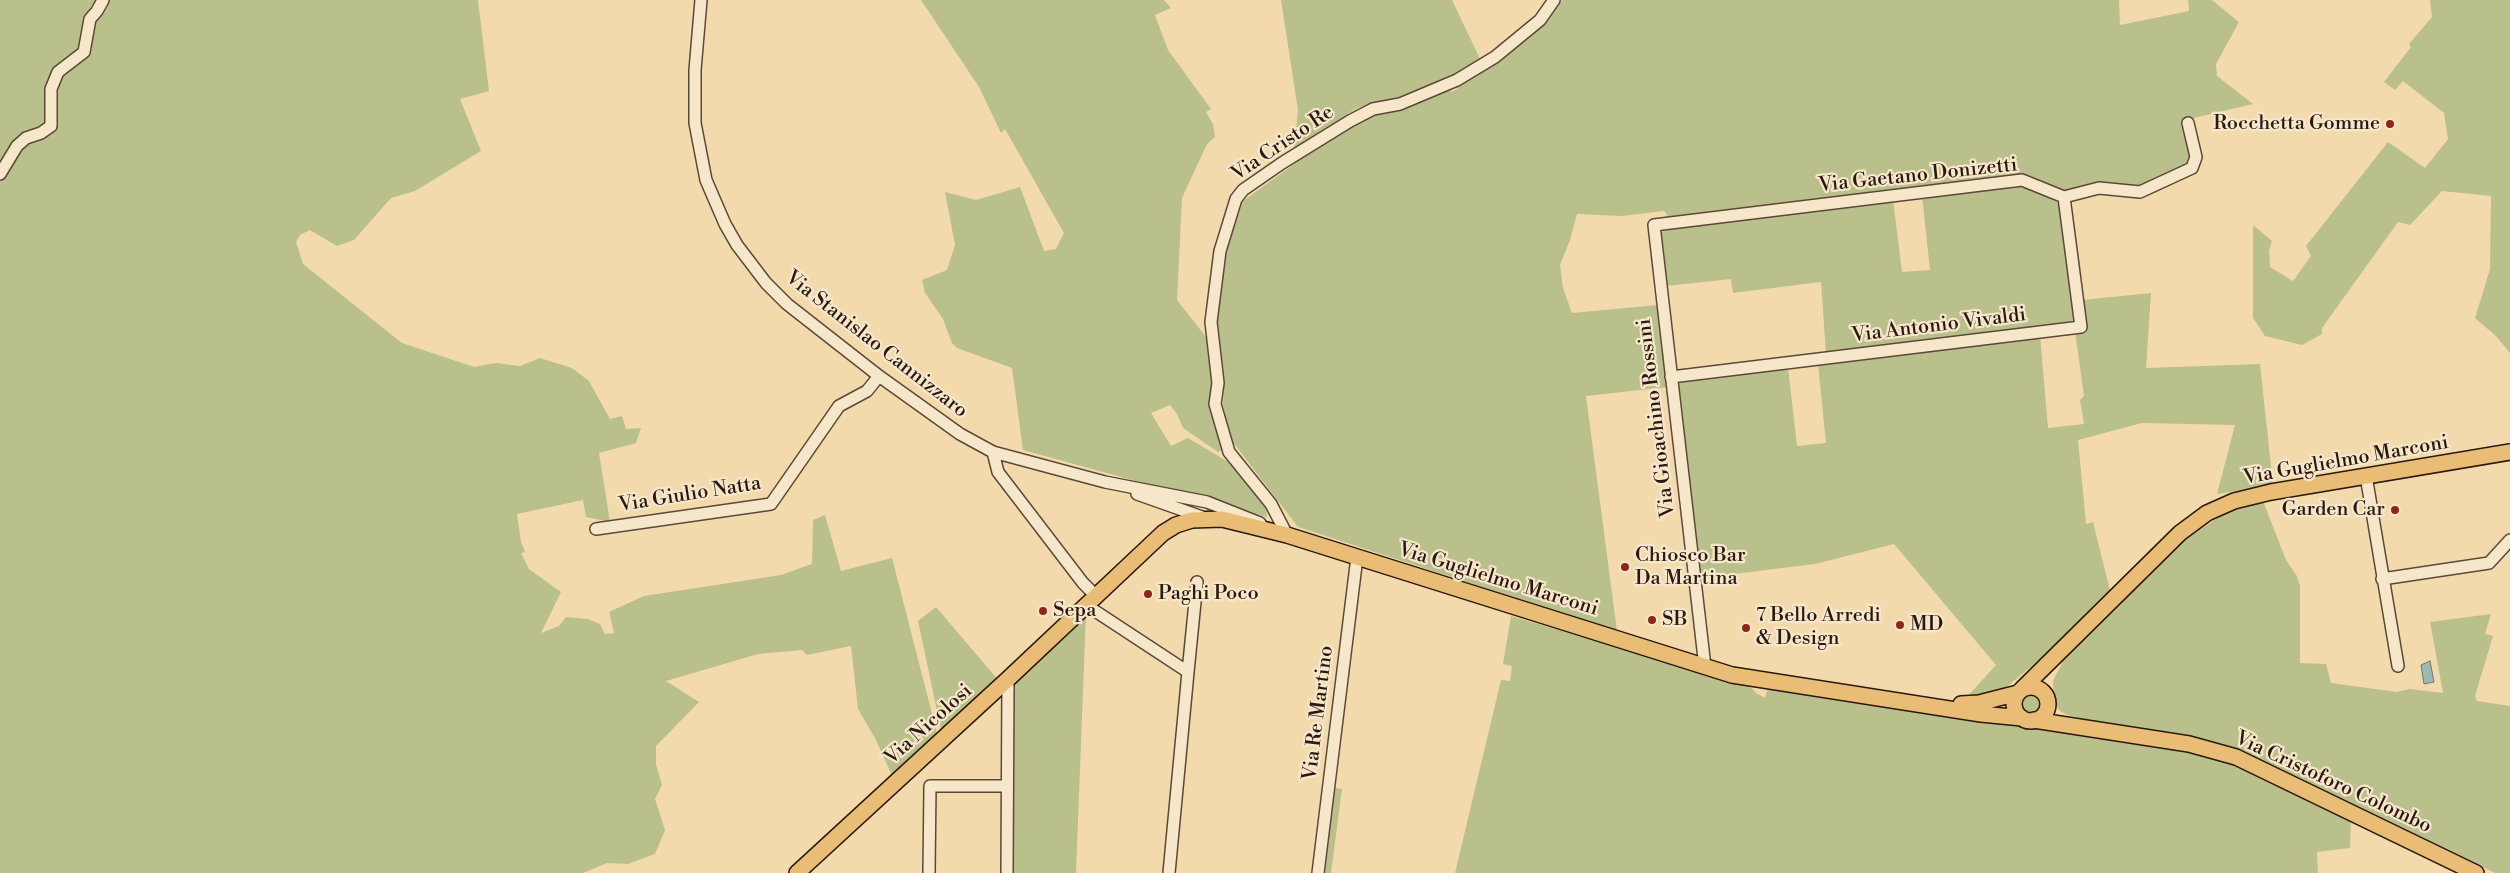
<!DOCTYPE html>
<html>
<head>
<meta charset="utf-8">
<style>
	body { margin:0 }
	canvas { display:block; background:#f3daad }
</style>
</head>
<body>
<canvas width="2510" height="873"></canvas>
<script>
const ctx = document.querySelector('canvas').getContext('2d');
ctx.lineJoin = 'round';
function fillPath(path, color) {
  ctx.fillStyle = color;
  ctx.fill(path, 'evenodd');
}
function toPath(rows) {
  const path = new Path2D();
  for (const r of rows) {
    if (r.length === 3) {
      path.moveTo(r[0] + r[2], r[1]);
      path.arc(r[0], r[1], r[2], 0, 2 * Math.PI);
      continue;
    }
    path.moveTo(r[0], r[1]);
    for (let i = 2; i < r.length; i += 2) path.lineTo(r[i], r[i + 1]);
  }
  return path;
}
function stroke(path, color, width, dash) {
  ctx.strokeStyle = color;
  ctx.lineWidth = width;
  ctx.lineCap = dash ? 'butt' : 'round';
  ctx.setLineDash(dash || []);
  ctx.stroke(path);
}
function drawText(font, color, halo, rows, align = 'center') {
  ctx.font = font + ' "Libre Bodoni",serif';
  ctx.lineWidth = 4.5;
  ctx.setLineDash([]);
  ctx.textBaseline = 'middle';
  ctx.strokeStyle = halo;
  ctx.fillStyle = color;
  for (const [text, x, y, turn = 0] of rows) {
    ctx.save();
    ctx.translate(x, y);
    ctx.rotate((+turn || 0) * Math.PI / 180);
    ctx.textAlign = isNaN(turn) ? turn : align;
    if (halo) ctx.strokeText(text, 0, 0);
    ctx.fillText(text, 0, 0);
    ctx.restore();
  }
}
fillPath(toPath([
	[0,0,99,0,82,48,56,70,48,124,0,168],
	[106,0,478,0,489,91,460,99,481,151,415,191,391,198,354,240,337,246,310,230,300,235,296,242,303,264,402,343,474,367,496,363,520,366,540,358,572,368,589,381,610,419,622,416,626,429,641,428,636,443,599,453,610,522,586,517,583,500,517,514,521,542,525,552,521,553,529,569,561,592,541,633,559,626,566,617,588,619,600,624,605,634,614,633,609,612,644,596,781,575,812,564,813,520,825,515,841,571,892,558,938,737,893,778,876,740,858,709,851,646,807,655,802,650,758,654,666,681,699,702,656,746,656,764,662,785,655,799,665,830,655,854,628,864,607,863,583,873,0,873,0,180,10,171,19,148,45,135,54,88,58,77,87,54,89,31],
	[921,0,1164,0,1171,8,1155,15,1168,50,1211,109,1206,112,1213,124,1215,137,1207,144,1182,198,1177,300,1206,337,1216,383,1210,406,1225,448,1218,452,1183,428,1177,414,1170,405,1151,413,1171,446,1188,438,1235,466,1266,507,1267,517,1023,450,1012,368,957,348,952,343,943,319,925,293,922,280,947,270,955,245,945,192,976,200,1020,187,1044,251,1056,249,1064,233,1005,129,1001,133,979,87],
	[1281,0,1452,0,1481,61,1460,74,1397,99,1371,103,1355,109,1294,150,1298,110],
	[1562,0,2119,0,2120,25,2189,11,2188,0,2212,0,2239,22,2216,64,2217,76,2253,104,2181,121,2190,157,2187,165,2139,188,2063,193,2020,174,1670,219,1664,211,1621,216,1577,214,1570,240,1560,265,1563,288,1572,313,1657,305,1667,387,1586,396,1617,631,1298,527,1232,441,1223,405,1224,384,1214,323,1225,254,1243,201,1312,151,1368,116,1426,100,1450,89,1451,92,1457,89,1458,84,1544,22],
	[2430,0,2510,0,2510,353,2496,336,2475,318,2490,269,2491,196,2442,191,2410,225,2398,222,2322,328,2322,334,2302,345,2265,336,2253,318,2253,225,2272,241,2269,251,2270,267,2293,281,2311,256,2306,246,2388,142,2425,168,2448,139,2444,113,2403,81,2395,90,2384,82,2411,47,2409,44,2432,17],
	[2021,184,2063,205,2076,318,2072,323,1826,354,1821,282,1733,293,1731,279,1666,286,1660,237,1661,232,1667,230,1893,200,1902,272,1930,270,1922,196],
	[2151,293,2146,368,2260,364,2273,485,2217,494,2235,425,2142,423,2078,440,2086,524,2093,522,2110,590,2051,650,2004,689,1990,695,1966,698,1996,665,1894,544,1815,564,1701,578,1674,381,1788,367,1797,446,1826,443,1818,364,2040,335,2048,428,2084,424,2080,400,2084,396,2075,331,2082,300],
	[2263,501,2286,560,2297,576,2300,586,2300,663,2326,664,2331,683,2397,692,2410,689,2443,693,2430,622,2491,614,2485,634,2493,636,2475,696,2477,701,2510,706,2510,873,2495,873,2238,749,2188,735,2095,722,2067,715,2060,711,2054,703,2053,681,2065,657,2185,540,2225,513],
	[936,607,999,681,942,734,918,621],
	[1086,614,1076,873,1011,873,1013,685,1015,679],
	[1511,616,1724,679,1748,684,1756,693,1765,698,1768,688,2013,723,2186,750,2233,764,2351,819,2350,848,2317,852,2318,873,1455,873,1501,680,1510,681,1512,666,1503,664],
	[2031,704,11],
	[1335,788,1342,789,1331,873,1325,873]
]), '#b9c08b');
const water = toPath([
	[2430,661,2434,682,2424,684,2421,665,2430,661]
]);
fillPath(water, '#9eb8b4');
stroke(water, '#707873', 1);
const minor = toPath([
	[701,0,695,70,695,123,706,180,725,224,737,245,766,283,787,304,879,376,960,434,993,452,998,472,1083,583,1096,596],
	[0,174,17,146,26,138,41,133,51,126,51,89,58,72,84,52,90,19,97,11,103,0],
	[1671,377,2081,327,2064,197],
	[993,452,1105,482,1207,502,1260,523],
	[2366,476,2398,666],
	[1137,494,1202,517],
	[596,529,771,504,839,406,867,391,879,376],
	[1287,535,1271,504,1229,452,1215,404,1218,383,1211,322,1220,251,1236,199,1243,190,1282,163,1350,121,1373,109,1400,104,1457,80,1495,57,1540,20,1554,0],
	[2382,579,2489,563,2510,540],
	[1086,605,1188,672,1169,873],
	[1705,667,1654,225,2022,180,2064,197,2099,188,2140,192,2192,168,2196,157,2188,123],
	[1188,672,1197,582],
	[929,873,930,786,1007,786],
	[1007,873,1008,679],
	[1318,873,1357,557]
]);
const major = toPath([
	[2031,704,17],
	[2022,689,2180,533,2207,513,2234,501,2271,492,2510,452],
	[1961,704,1979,703,2018,693],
	[2034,720,2189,744,2236,757,2476,873],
	[797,873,1008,679,1163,533,1176,525,1192,520,1222,519,1287,535,1732,675,1981,714,2022,718]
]);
stroke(minor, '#5c4838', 14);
stroke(major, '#2a1811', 18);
stroke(minor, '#f7e7ca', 11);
stroke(major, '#eabd76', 15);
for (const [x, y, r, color] of [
	[2390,124,5,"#8f2418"],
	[2395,510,5,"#8f2418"],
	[1625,567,5,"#8f2418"],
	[1148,594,5,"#8f2418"],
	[1043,611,5,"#8f2418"],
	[1652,620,5,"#8f2418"],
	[1900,625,5,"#8f2418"],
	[1746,628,5,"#8f2418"]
]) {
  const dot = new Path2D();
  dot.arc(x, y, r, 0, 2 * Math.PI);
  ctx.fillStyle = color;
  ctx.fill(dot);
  stroke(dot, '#f7e7ca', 2);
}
drawText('20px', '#2a1811', '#f7e7ca', [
	["Rocchetta Gomme",2380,124,"right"],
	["Garden Car",2385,510,"right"],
	["Chiosco Bar",1635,556],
	["Da Martina",1635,579],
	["Paghi Poco",1158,594],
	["Sepa",1053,611],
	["7 Bello Arredi",1756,616],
	["& Design",1756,639],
	["SB",1662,620],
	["MD",1910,625]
], 'left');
drawText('20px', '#2a1811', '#f7e7ca', [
	["Via Cristo Re",1283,144,-34],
	["Via Gaetano Donizetti",1918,176,-6],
	["Via Antonio Vivaldi",1939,326,-7],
	["Via Stanislao Cannizzaro",876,345,38],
	["Via Gioachino Rossini",1657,418,-97],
	["Via Guglielmo Marconi",2346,461,-10],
	["Via Giulio Natta",690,495,-9],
	["Via Guglielmo Marconi",1498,580,17],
	["Via Re Martino",1319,713,-83],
	["Via Nicolosi",929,725,-42],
	["Via Cristoforo Colombo",2333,783,25]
]);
</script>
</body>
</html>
